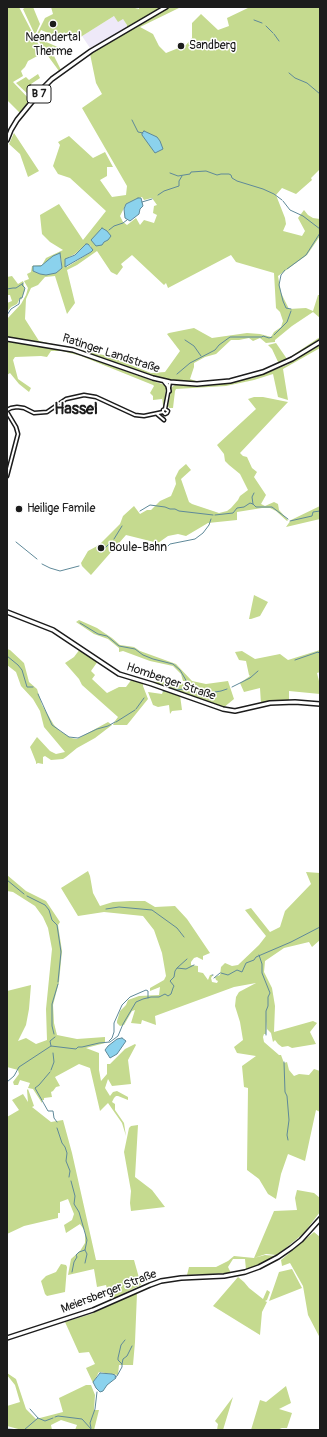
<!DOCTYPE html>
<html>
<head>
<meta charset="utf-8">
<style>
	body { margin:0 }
	#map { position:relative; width:327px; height:1437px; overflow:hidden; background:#fff; font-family:Pangolin,sans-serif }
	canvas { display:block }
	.frame { position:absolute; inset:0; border:8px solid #1c1c1c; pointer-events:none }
</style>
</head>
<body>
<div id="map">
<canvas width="327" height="1437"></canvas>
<div class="frame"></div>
</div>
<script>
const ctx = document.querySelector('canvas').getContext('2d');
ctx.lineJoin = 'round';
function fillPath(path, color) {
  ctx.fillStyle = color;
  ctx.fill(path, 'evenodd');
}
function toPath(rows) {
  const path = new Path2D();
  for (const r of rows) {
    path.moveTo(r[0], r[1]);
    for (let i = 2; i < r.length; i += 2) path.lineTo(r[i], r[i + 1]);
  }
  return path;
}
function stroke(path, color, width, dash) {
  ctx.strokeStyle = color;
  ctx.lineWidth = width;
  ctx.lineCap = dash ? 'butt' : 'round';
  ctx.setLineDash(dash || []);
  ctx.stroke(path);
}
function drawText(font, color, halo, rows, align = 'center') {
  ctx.font = font + ' Pangolin,sans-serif';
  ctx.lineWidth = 3;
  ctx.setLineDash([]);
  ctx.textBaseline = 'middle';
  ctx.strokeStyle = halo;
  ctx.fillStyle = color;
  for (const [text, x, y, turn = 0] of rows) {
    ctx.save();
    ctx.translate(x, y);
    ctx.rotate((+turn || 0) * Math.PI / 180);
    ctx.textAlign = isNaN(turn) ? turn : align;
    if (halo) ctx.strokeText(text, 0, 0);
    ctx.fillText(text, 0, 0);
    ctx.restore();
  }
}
fillPath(toPath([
	[114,16,123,19,127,25,126,28,92,48,90,48,82,36]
]), '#eee9f8');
fillPath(toPath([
	[7,7,19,7,43,53,28,61,25,67,21,71,23,76,13,82,31,101,21,114,7,100],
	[26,7,33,7,40,24,35,35,23,9],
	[51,7,131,7,139,9,139,7,161,7,163,11,171,7,181,7,140,27,153,34,159,46,166,53,186,45,192,38,192,23,201,14,218,30,229,26,227,18,250,7,320,7,320,169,311,178,312,180,296,194,282,188,276,195,285,218,286,224,283,231,302,236,305,231,298,218,304,210,308,215,313,218,320,219,320,236,307,255,278,276,281,293,289,309,306,308,313,311,318,295,320,295,320,318,313,312,292,326,275,340,275,342,266,343,260,338,253,341,249,338,239,340,231,340,216,354,205,357,194,363,194,367,190,379,199,382,174,380,148,376,75,349,51,344,7,338,7,319,21,304,26,295,28,288,24,281,29,279,27,274,31,272,32,266,42,265,46,258,63,250,50,242,42,234,40,215,59,204,83,240,106,211,70,178,58,174,53,166,60,145,58,142,69,136,93,158,105,152,113,167,107,167,107,176,100,180,112,197,126,195,127,186,82,108,102,94,96,83,90,54,126,33,127,25,123,19,118,22,114,16,79,38,75,35,60,38,41,30,37,38,60,48,53,54,61,70,59,71,45,52,37,38,36,36,45,18,53,14],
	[142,197,144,200,152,198,157,205,154,206,153,213,157,215,154,223,144,220,140,225,136,218,127,225,123,222,120,216,126,204],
	[86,244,91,246,91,252,67,267,69,257,75,254],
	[97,251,111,272,117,275,123,267,121,264,132,255,164,285,166,283,168,288,231,255,236,262,274,273,276,308,280,312,283,321,281,327,274,332,271,337,260,334,247,333,212,338,194,328,169,333,167,334,180,351,165,372,151,373,108,356,39,341,25,319,26,299,31,288,38,285,45,277,55,276,67,314,75,303,67,270,77,265],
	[53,256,61,258,62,267,58,271,40,274,33,271,34,266,41,266],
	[38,74,40,78,31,84,36,91,36,93,31,97,16,83,26,77,29,80],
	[14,133,39,171,28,177,20,154,9,144],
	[12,276,18,284,23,281,25,290,21,300,20,298,17,304,11,307,7,312,7,303,12,301,10,295,7,295,7,277],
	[320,337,320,340,297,356,279,364,272,349,268,345,276,343,287,359],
	[7,341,67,350,80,354,133,374,162,384,165,385,166,388,164,405,163,406,162,396,162,399,153,400,153,396,150,393,154,386,153,385,81,356,62,351,51,351,47,357,41,356,15,357,13,360,18,379,31,388,29,392,19,384,10,373,7,375],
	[320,344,320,348,283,369,288,400,278,397,273,374,254,380,226,386,176,389,175,391,173,408,169,408,168,406,172,387,175,385,197,386,216,385,253,378,287,365],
	[254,397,263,397,288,402,240,453,243,456,247,457,252,468,257,472,254,477,266,495,261,504,265,506,274,502,278,504,279,510,288,520,287,521,276,511,270,508,262,508,237,512,237,520,208,523,186,536,178,534,168,536,158,543,126,535,91,575,82,566,81,563,88,551,99,545,120,524,123,516,134,506,140,514,147,510,151,510,160,501,171,496,176,484,175,478,179,470,186,464,191,470,181,479,189,502,192,504,219,513,227,511,231,508,238,500,240,496,248,490,240,474,229,465,225,461,224,454,217,445,256,409,248,399],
	[320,506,320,519,286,527,291,520],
	[254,595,268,602,260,616,251,619,249,619],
	[79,620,97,628,112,638,120,645,134,647,140,651,176,664,192,681,206,684,228,681,234,699,223,708,150,682,180,681,184,685,191,681,183,681,181,674,173,666,150,661,123,651,119,652,119,648,108,639,94,634,76,622],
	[7,649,10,650,24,663,29,682,37,689,42,705,54,725,60,731,71,738,77,739,108,722,112,725,95,738,77,748,66,757,63,759,51,760,45,756,43,757,43,764,38,763,36,764,36,762,30,747,37,737,50,751,56,754,65,752,44,727,40,711,33,699,21,686,16,672,7,665],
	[80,649,98,661,91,671,95,675,92,679,107,693,119,687,126,687,132,679,137,682,143,682,143,686,148,699,127,725,113,725,115,721,118,717,82,685,79,679,65,663,74,657],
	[320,650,320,672,317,673,320,685,320,694,289,691,289,701,261,704,260,688,244,692,240,683,250,676,249,675,246,661,239,660,235,652,242,651,255,659,280,654,288,660],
	[164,688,180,695,182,710,172,711,170,714,169,705,158,707,153,705,148,692,162,694],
	[88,871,90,876,93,893,100,906,113,902,130,901,145,901,155,907,175,906,187,919,210,953,203,956,203,960,197,957,194,958,191,962,191,965,198,966,198,972,203,973,208,980,210,975,213,975,211,978,212,982,217,983,218,981,216,980,215,977,220,975,221,967,225,963,232,966,238,965,259,945,266,936,245,910,251,908,270,932,280,927,285,911,311,884,306,872,320,873,320,940,312,947,309,942,284,948,265,961,264,972,272,988,275,1006,274,1032,313,1021,317,1023,310,1032,316,1044,292,1048,288,1046,282,1047,278,1044,275,1040,273,1042,271,1033,267,1029,267,1021,266,1034,264,1034,263,1037,264,1042,279,1055,281,1055,284,1063,287,1062,289,1070,294,1076,299,1074,309,1075,314,1069,320,1071,320,1112,316,1110,305,1161,288,1154,281,1174,276,1199,268,1194,259,1179,247,1170,248,1088,244,1087,242,1066,256,1056,237,1053,234,1047,243,1040,240,1022,235,1006,236,997,239,992,256,983,234,987,155,1016,156,1025,142,1020,141,1024,131,1023,135,1010,132,1011,124,1025,120,1026,117,1023,117,1021,120,1011,126,1005,128,1000,139,996,159,995,160,987,150,991,150,988,164,980,166,976,162,953,154,930,143,916,104,912,78,916,61,888],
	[7,875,26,891,46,901,60,922,58,925,62,951,59,982,53,1005,54,1023,57,1035,77,1039,105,1037,105,1043,86,1048,99,1053,99,1070,101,1081,107,1074,107,1064,110,1064,125,1049,135,1044,136,1045,128,1060,131,1084,112,1086,108,1079,105,1088,110,1096,113,1092,117,1091,128,1097,128,1100,118,1096,116,1096,114,1098,112,1102,115,1104,115,1110,124,1123,126,1136,122,1123,108,1103,100,1111,90,1068,79,1064,55,1077,60,1086,56,1087,53,1091,51,1092,52,1097,44,1098,44,1100,42,1100,42,1103,33,1089,28,1088,30,1083,20,1080,18,1085,14,1085,13,1082,19,1074,18,1070,7,1067,7,991,31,985,29,1009,26,1025,18,1041,26,1038,36,1044,47,1040,46,1009,52,949,48,928,43,917,35,906,13,892,7,891],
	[28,1089,33,1103,34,1106,32,1107,51,1122,63,1120,72,1153,96,1260,134,1260,141,1285,110,1300,106,1285,97,1287,94,1269,68,1275,71,1259,80,1251,85,1243,85,1231,80,1224,66,1233,64,1225,72,1220,74,1214,68,1199,60,1202,60,1213,58,1213,58,1218,24,1226,7,1234,7,1117,19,1110,12,1100,23,1094,28,1102,27,1090],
	[138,1125,135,1177,152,1190,165,1207,131,1211,130,1203,131,1191,124,1152,129,1128,131,1126],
	[297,1190,314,1193,320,1198,320,1212,304,1233,281,1252,276,1255,266,1254,254,1258,274,1211,297,1210,295,1198],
	[314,1232,320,1237,320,1338,308,1315,303,1286,290,1263,282,1266,281,1260],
	[265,1255,276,1256,260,1265,246,1270,245,1259,233,1259,228,1267,231,1273,187,1275,189,1267,216,1267,228,1261,234,1256,254,1258],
	[61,1264,66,1265,67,1267,65,1292,47,1296,45,1294,41,1281,46,1276,56,1272],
	[292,1269,302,1288,269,1301,279,1272],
	[238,1277,244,1282,249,1288,263,1299,267,1290,270,1292,267,1300,265,1301,267,1302,262,1312,260,1335,213,1306],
	[137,1293,135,1342,133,1365,119,1365,118,1375,99,1372,93,1383,86,1368,95,1364,89,1352,79,1353,65,1322,91,1314],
	[7,1373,16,1379,26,1409,36,1419,63,1412,59,1398,86,1385,91,1385,95,1395,94,1410,99,1410,94,1430,75,1430,77,1425,61,1420,51,1425,52,1430,22,1430,7,1426,7,1406,20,1402,15,1385,7,1375],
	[286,1386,291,1403,279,1409,292,1413,287,1428,282,1428,277,1430,251,1430,260,1400,266,1402],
	[233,1397,223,1430,217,1430,218,1424,215,1421]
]), '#c5da8f');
const water = toPath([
	[144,131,157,137,160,141,163,149,155,153,142,135,142,133,144,131],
	[138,198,141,198,143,206,140,209,139,214,130,221,125,218,124,209,126,204,138,198],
	[102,228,107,231,111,236,108,240,104,242,102,245,96,246,91,240,102,228],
	[86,244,88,244,93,250,91,252,65,267,65,259,75,255,86,244],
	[60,253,62,268,56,273,46,275,40,274,33,271,33,266,41,266,53,256,60,253],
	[122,1038,126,1041,117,1054,110,1058,105,1050,108,1046,117,1039,122,1038],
	[100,1373,112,1374,115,1375,116,1378,107,1385,103,1391,100,1392,96,1388,93,1382,100,1373]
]);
fillPath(water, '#8bd2ed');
stroke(water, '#5f8999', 1);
stroke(toPath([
	[254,20,262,23],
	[266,26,273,33],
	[274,34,279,41],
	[289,73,295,78,307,83,320,94],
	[132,120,138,132,143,133],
	[170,173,178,176,190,174,191,172,206,171,217,175,221,174,229,174,231,175,232,178,237,181,263,189,274,194,282,200],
	[158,195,164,191,179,186,179,181,182,176],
	[283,201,290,210,303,216,320,229],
	[142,202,152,199],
	[109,230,114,226,123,223,127,220],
	[287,269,306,255,320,233],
	[285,270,281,275,279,285,283,301,286,308,291,309],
	[7,289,13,288,16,288,22,284],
	[7,315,11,309,19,304,20,298,22,298,25,288,22,285,23,283],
	[274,335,287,322,291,311],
	[185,340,194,346,201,356],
	[177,374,190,363,215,350,219,345,230,337,262,337,263,336,269,338,272,337],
	[253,504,252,497,254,493],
	[140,511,150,505,165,507,170,509,175,509,179,511,213,515],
	[215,515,233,513,237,508,244,507,250,503,253,504,256,507,272,507,288,519],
	[290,521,312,516,313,512,320,511],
	[114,539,122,526],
	[16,542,37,559],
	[163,551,170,544,195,539,203,533,209,525,211,519],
	[101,552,110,543],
	[42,564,50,568,60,571,79,566],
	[80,623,98,634,107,636,119,646,135,649,143,655,153,659,173,664,180,670,187,682],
	[7,656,18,665,22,670,27,687,33,687],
	[295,660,318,652,320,654],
	[188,684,191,690,195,692,209,693,221,691,227,689],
	[232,687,250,678,258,671],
	[171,688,176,690,184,689],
	[163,691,168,691],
	[38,694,52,725,69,737,78,738,97,729,108,726,115,722],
	[136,709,144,698],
	[116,722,135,710],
	[7,880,24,894],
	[27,896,45,905,49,910,52,920,57,925,61,952,58,982],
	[106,909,119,907,152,910,177,928,184,937],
	[259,955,262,964,262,973,270,993,268,997,268,1006,266,1011,266,1035],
	[177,968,187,959],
	[221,973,228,975,237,970,242,972,246,963,254,960,256,957,291,942,320,927],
	[212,975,213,975],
	[214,978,220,973],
	[54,1034,52,1026,52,1004,58,984],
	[109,1041,112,1038,114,1032,114,1023,122,1005,130,997,146,990,148,991,148,998],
	[51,1046,50,1041,55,1037],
	[284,1062,285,1092,287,1096,289,1120,287,1135,288,1140],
	[51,1070,54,1062,53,1053],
	[50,1072,39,1085,35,1088,48,1111,53,1111,54,1118,57,1122],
	[7,1082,14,1076,19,1067,51,1046,76,1049,78,1047,82,1047,99,1043,110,1042,118,1036,123,1024,136,1002,143,999,151,997,159,997,165,994,168,996,171,994,173,988,174,986,170,981,174,977,175,971,177,968,186,969,194,965],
	[57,1128,62,1143,65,1147,67,1153,66,1161,70,1171,69,1177],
	[71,1181,75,1196,74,1204,79,1212,87,1240,85,1250,79,1252,76,1255,77,1257,74,1262,72,1272],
	[85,1263,87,1254,85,1250],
	[122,1364,123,1359,127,1356,132,1346],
	[115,1377,117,1376,122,1367,122,1364,118,1360,118,1358,121,1345,125,1340],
	[30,1409,38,1418],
	[55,1417,58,1416,82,1419,92,1430],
	[91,1428,90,1423,95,1409,97,1392],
	[7,1429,20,1430],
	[24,1430,38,1418,45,1421,53,1418]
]), '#5f8999', 1);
const minor = toPath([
	[7,410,11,408,17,407,24,408,34,413,47,412,66,399,84,395,96,397,135,415,144,416,163,412],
	[7,412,16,427,18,434,7,476],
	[163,412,163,410,165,409,170,382],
	[163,412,165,414,167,413,168,411,165,409],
	[157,414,164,420]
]);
const major = toPath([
	[7,140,11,130,17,120,44,87,52,79,91,51,166,7],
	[7,339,73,350,153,378,170,382,197,384,230,381,263,372,292,359,320,342],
	[164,381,168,386,169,391],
	[7,612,53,630,119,674,152,684,223,709,235,711,270,703,295,702,320,704],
	[7,1338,93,1310,150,1285,161,1281,181,1278,224,1276,245,1272,259,1267,278,1257,291,1248,301,1240,320,1219]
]);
stroke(minor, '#1c1c1c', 5);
stroke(major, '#1c1c1c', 6);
stroke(minor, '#fff', 2);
stroke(major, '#fff', 3);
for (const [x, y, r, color] of [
	[53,24,4,"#1c1c1c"],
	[181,46,4,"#1c1c1c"],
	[19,509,4,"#1c1c1c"],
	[101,548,4,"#1c1c1c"]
]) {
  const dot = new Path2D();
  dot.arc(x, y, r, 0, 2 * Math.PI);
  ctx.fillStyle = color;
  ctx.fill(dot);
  stroke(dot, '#fff', 1.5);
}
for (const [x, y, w] of [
	[39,94,24]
]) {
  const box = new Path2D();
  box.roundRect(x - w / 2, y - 9, w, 18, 3);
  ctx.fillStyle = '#fff';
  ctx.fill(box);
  stroke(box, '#1c1c1c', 1);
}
drawText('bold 11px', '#1c1c1c', null, [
	["B 7",39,94]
]);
drawText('12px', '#1c1c1c', '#fff', [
	["Neandertal",53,38,"center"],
	["Therme",53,52,"center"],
	["Sandberg",189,46],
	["Heilige Famile",27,509],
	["Boule-Bahn",109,548]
], 'left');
drawText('12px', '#1c1c1c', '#fff', [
	["Ratinger Landstraße",111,354,18],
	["Homberger Straße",171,682,19],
	["Meiersberger Straße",109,1292,-21]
]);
drawText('bold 16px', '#1c1c1c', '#fff', [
	["Hassel",76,410]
]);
</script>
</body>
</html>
